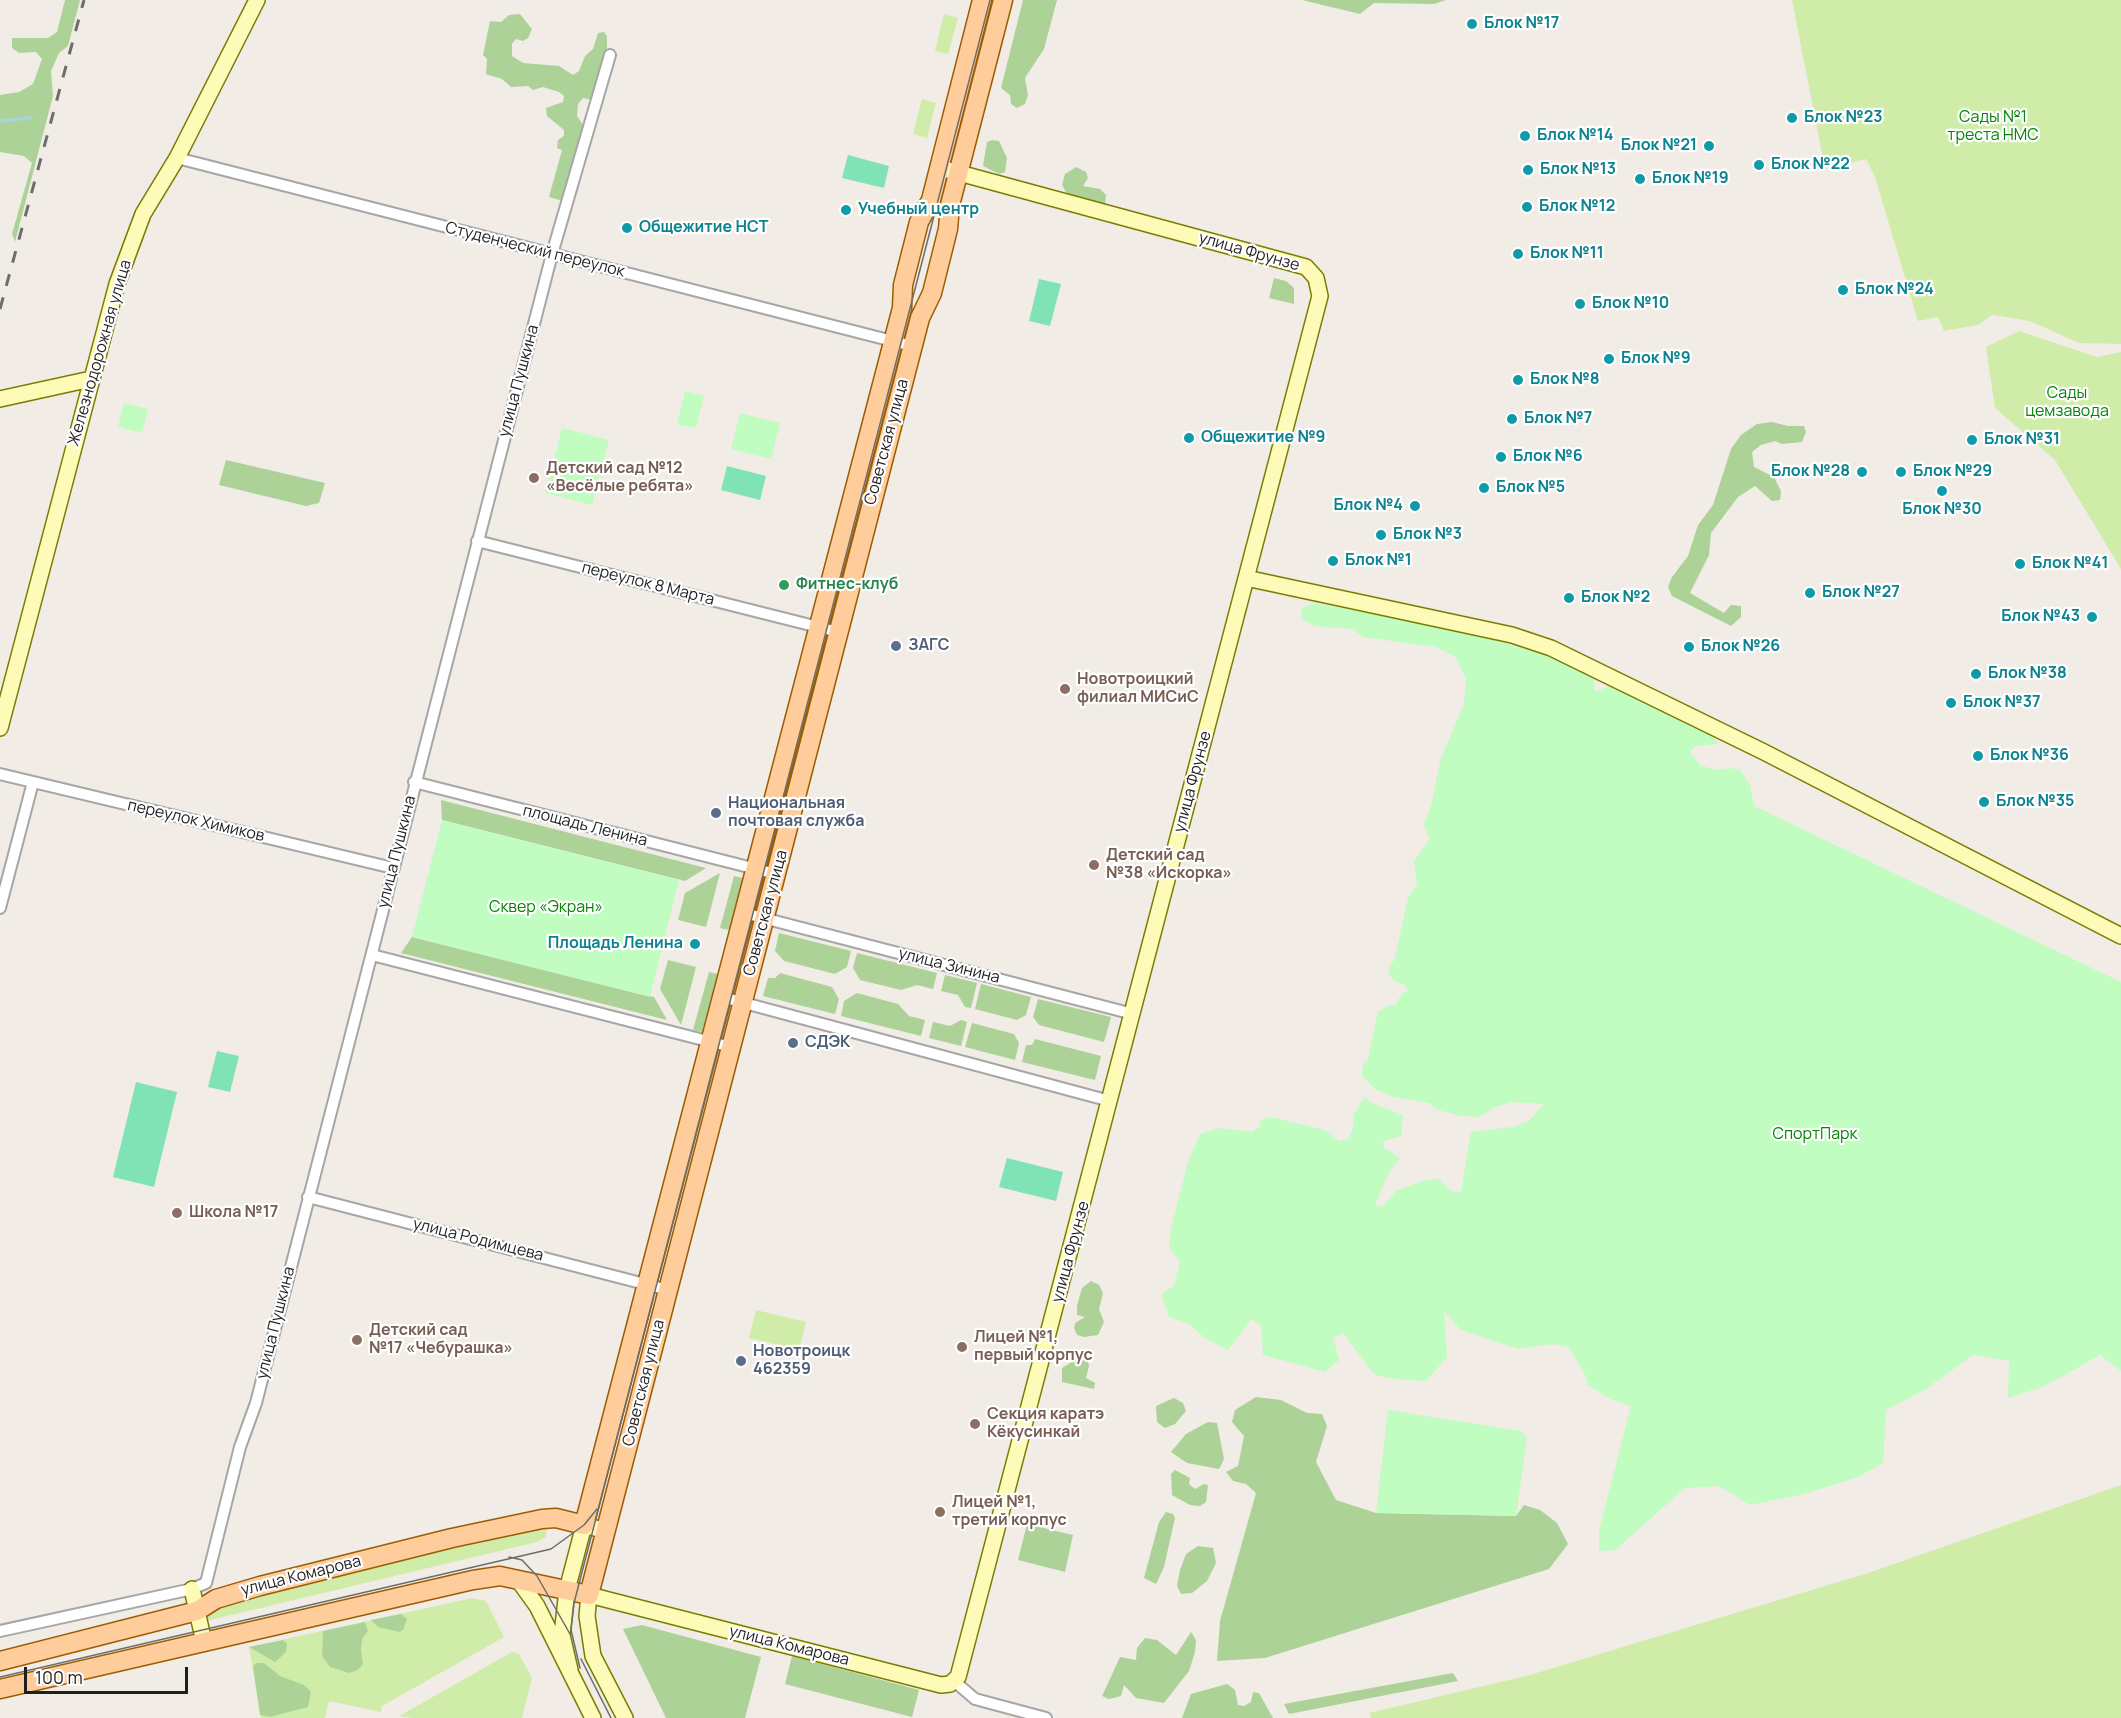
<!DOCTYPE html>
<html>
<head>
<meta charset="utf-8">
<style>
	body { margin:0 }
	#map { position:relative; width:2121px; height:1718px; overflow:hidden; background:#f1ece5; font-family:Manrope,sans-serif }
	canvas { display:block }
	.scale { position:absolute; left:24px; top:1667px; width:164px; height:27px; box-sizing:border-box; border:3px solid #1f1f1f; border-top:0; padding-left:8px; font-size:18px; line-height:21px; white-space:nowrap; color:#1f1f1f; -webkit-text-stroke:4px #fff; paint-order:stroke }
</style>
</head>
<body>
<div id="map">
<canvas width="2121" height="1718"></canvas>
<div class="scale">100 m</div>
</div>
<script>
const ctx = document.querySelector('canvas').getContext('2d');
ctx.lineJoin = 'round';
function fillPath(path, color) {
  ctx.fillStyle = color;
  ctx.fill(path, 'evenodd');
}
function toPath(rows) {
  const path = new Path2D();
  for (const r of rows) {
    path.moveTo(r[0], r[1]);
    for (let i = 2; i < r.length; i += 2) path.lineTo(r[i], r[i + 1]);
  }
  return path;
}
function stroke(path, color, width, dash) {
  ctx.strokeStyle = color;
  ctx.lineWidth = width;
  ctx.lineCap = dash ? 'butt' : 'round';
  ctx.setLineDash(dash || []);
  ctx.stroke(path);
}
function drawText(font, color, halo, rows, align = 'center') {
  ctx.font = font + ' Manrope,sans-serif';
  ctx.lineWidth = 4.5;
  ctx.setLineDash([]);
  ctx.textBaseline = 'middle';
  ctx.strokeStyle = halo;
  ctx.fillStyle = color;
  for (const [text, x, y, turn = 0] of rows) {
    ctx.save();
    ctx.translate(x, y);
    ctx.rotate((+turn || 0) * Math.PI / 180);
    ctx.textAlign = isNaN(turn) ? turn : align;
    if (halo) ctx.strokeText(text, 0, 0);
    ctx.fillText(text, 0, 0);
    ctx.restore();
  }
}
fillPath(toPath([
	[1792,0,2121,0,2121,344,2079,343,2030,321,1992,315,1978,325,1944,331,1938,317,1918,321,1875,177,1866,159,1825,169],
	[944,14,958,18,948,54,935,51],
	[922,99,936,103,927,138,913,134],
	[2019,331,2097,357,2121,352,2121,569,2055,460,1995,408,1986,347],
	[756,1310,806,1322,799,1350,749,1338],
	[2121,1485,2121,1718,1371,1718,1369,1713,1530,1675,1868,1573],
	[547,1525,546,1537,537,1542,206,1621,218,1600],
	[472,1598,486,1601,504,1637,382,1706,381,1712,329,1701,325,1718,261,1718,249,1647],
	[512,1652,519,1654,532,1678,522,1718,411,1718,399,1716]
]), '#cfeda9');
fillPath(toPath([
	[65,0,80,0,68,46,59,53,51,71,53,96,15,242,12,234,32,163,24,156,0,152,0,95,19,92,33,84,42,59,36,52,19,53,12,48,12,38,48,38,57,32],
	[1023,0,1057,0,1044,49,1025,78,1028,95,1025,104,1017,108,1011,104,1010,95,1001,88],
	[1302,0,1446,0,1434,4,1374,3,1360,14],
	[520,14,532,29,528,38,523,41,516,39,512,44,512,56,523,63,559,66,573,75,579,71,585,56,593,49,598,33,604,32,607,36,607,47,592,100,583,98,578,104,577,116,584,126,563,201,549,197,562,150,557,148,558,140,564,136,564,130,547,116,546,108,563,102,564,96,559,92,543,87,533,90,528,86,511,87,502,79,486,74,487,59,483,55,490,21,501,22,509,15],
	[992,140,999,141,1007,158,1005,172,999,174,983,166,987,142],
	[1076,167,1086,172,1088,178,1083,186,1100,189,1106,195,1105,204,1067,194,1062,185,1065,174],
	[1274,278,1286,281,1294,288,1294,304,1269,298],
	[1772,422,1788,426,1804,426,1806,432,1802,442,1782,444,1775,441,1761,445,1752,452,1754,467,1774,477,1781,491,1780,500,1772,501,1755,486,1738,497,1711,533,1709,555,1690,593,1724,613,1731,605,1741,606,1741,617,1731,626,1672,596,1668,587,1672,577,1688,556,1698,525,1713,505,1731,449,1741,435,1757,424],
	[226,460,325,483,319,503,306,506,219,485],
	[441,800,706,868,685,881,442,820],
	[720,873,706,927,678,920,685,893],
	[734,876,743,878,729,930,720,928],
	[779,933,851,951,847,967,835,974,784,961,775,951],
	[412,937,654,997,667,1020,401,953],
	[857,953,937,973,933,989,917,985,901,990,860,980,853,968],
	[668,960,696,967,681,1025,660,989],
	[709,972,718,974,702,1032,693,1030],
	[780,973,832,987,839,999,835,1014,763,996,768,978,775,978],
	[945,975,977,983,971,1008,965,1007,958,995,941,991],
	[981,984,1031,997,1026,1015,1017,1020,975,1009],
	[857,993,898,1004,909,1016,925,1020,921,1036,841,1016,844,1001],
	[1038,999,1111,1017,1104,1042,1039,1025,1033,1017],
	[961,1020,967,1022,961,1046,929,1038,933,1022,950,1026],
	[972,1023,1014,1034,1019,1043,1015,1060,965,1047],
	[1035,1039,1101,1056,1095,1080,1022,1062,1026,1045,1032,1045],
	[1091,1281,1099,1285,1103,1293,1099,1309,1104,1322,1098,1335,1084,1337,1077,1335,1074,1328,1075,1323,1085,1317,1077,1315,1077,1306,1082,1288],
	[1080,1357,1088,1361,1089,1366,1086,1378,1095,1383,1094,1389,1062,1382,1062,1368],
	[1256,1397,1281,1400,1307,1413,1322,1414,1327,1426,1316,1462,1336,1500,1376,1513,1516,1516,1524,1505,1540,1510,1557,1523,1568,1544,1549,1569,1265,1658,1217,1661,1220,1621,1256,1493,1246,1484,1233,1481,1226,1472,1238,1466,1244,1436,1232,1422,1235,1410],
	[1174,1398,1183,1403,1186,1411,1175,1424,1165,1428,1157,1422,1156,1406],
	[1208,1422,1217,1423,1224,1459,1219,1469,1187,1463,1171,1452,1186,1434],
	[1175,1470,1190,1478,1189,1484,1195,1489,1204,1484,1208,1485,1206,1502,1200,1506,1190,1505,1172,1495,1171,1474],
	[1166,1512,1173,1514,1175,1518,1164,1567,1156,1584,1144,1578,1159,1522],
	[1027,1524,1073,1535,1065,1572,1018,1560],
	[1198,1546,1213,1548,1216,1563,1207,1581,1192,1593,1181,1594,1177,1586,1180,1570,1186,1554],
	[401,1614,407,1619,403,1630,399,1632,378,1627,371,1620],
	[365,1622,368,1631,362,1639,361,1650,363,1664,358,1670,349,1673,330,1667,322,1656,323,1631],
	[642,1625,761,1657,745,1718,666,1718,623,1629],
	[1191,1632,1196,1640,1195,1652,1189,1671,1164,1703,1136,1698,1124,1685,1121,1696,1109,1699,1102,1696,1120,1657,1136,1660,1137,1648,1145,1638,1157,1640,1176,1655],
	[283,1640,287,1644,286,1652,275,1662,249,1647],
	[792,1656,919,1690,912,1717,785,1684],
	[257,1663,264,1663,280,1676,304,1685,311,1692,308,1707,270,1717,260,1715,253,1666],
	[1453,1673,1458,1681,1289,1714,1284,1704],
	[1227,1684,1235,1690,1238,1705,1244,1706,1251,1702,1253,1692,1259,1693,1273,1718,1182,1718,1191,1694]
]), '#add298');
fillPath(toPath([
	[685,391,704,396,696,428,677,424],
	[124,403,148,409,142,433,118,427],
	[740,413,780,423,771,459,731,449],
	[562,428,609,440,592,505,545,493],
	[1314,603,1449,627,1564,660,1584,669,1594,678,1595,692,1615,684,1625,693,1711,735,1719,744,1695,746,1690,752,1700,765,1715,770,1729,768,1740,770,1750,785,1754,806,2121,982,2121,1371,2100,1355,2043,1387,2008,1398,2009,1361,1973,1355,1923,1391,1886,1410,1883,1463,1858,1477,1804,1494,1750,1505,1719,1486,1685,1488,1615,1550,1599,1551,1599,1531,1631,1406,1612,1400,1588,1385,1584,1372,1568,1347,1553,1344,1518,1349,1461,1330,1444,1311,1447,1357,1426,1381,1397,1379,1375,1375,1343,1333,1333,1338,1339,1360,1325,1372,1263,1355,1261,1325,1251,1319,1228,1350,1205,1338,1189,1324,1169,1317,1161,1295,1174,1285,1180,1262,1169,1247,1171,1229,1188,1162,1200,1134,1219,1128,1252,1132,1261,1125,1260,1120,1270,1117,1325,1130,1339,1141,1348,1139,1353,1129,1354,1114,1364,1097,1374,1104,1403,1115,1401,1136,1383,1141,1384,1148,1400,1158,1388,1174,1375,1205,1383,1206,1397,1190,1426,1180,1439,1179,1451,1191,1461,1192,1471,1132,1512,1127,1529,1121,1544,1104,1512,1102,1495,1107,1479,1117,1462,1116,1438,1110,1429,1103,1394,1097,1375,1089,1362,1076,1363,1064,1368,1059,1378,1012,1389,1005,1395,1006,1402,993,1408,991,1404,985,1396,982,1389,975,1389,967,1395,959,1408,897,1417,885,1414,861,1429,840,1424,824,1430,810,1441,758,1464,704,1466,679,1456,657,1436,647,1363,637,1352,629,1314,626,1301,618,1302,608],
	[442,820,679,880,650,997,412,937],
	[1388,1410,1521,1431,1527,1437,1516,1516,1376,1513]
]), '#c1fcc1');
fillPath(toPath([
	[848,155,889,166,884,188,842,178],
	[1039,279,1061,284,1050,326,1029,321],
	[727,466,766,476,760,500,721,490],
	[217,1051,239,1056,230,1092,208,1087],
	[136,1082,177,1092,154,1187,113,1177],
	[1007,1158,1063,1172,1056,1201,999,1187]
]), '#7fe3b6');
stroke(toPath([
	[0,121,30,118]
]), '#a3d7e0', 3);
const street = toPath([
	[177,158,912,346],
	[477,541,838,632],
	[0,774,393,868],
	[414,782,776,874],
	[0,908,33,782],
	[744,913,1133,1014],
	[372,955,731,1047],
	[722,997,1110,1101],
	[308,1197,668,1290],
	[0,1631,192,1589,206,1583,240,1447,256,1403,552,254,610,55],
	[954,1681,975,1699,1046,1718]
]);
const secondary = toPath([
	[0,399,91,379],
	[1246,578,1512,635,1551,648,1764,752,2121,936],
	[0,728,117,284,143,214,177,158,257,0],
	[519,1581,537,1606,593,1718],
	[192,1589,204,1642],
	[570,1670,562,1635,567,1590,584,1525,606,1531],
	[625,1718,593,1656,587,1616,589,1595,941,1685,950,1684,958,1677,1320,296,1316,278,1306,267,948,170]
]);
const primary = toPath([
	[0,1661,197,1611,216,1599,260,1586,452,1538,542,1519,556,1518,584,1525,902,308,903,285,919,222,931,200,982,0],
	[0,1689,473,1580,500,1576,589,1595,920,318,932,293,948,229,950,205,1003,0]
]);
stroke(street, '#a6a6a6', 14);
stroke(secondary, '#787d00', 18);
stroke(primary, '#9b5d00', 21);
stroke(street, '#fff', 10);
stroke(secondary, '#fdfbb7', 15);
stroke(primary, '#ffcd9c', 18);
stroke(toPath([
	[509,1557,522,1560,537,1576,570,1634],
	[581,1659,611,1718],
	[580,1668,571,1630,574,1603,990,0],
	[0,1677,551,1549,584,1525,597,1509]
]), '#6d6d6d', 1.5);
stroke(toPath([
	[0,309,84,0]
]), '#6d6d6d', 3, [12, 12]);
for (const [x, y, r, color] of [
	[1472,24,6,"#0f9aa8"],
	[1792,118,6,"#0f9aa8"],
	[1525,136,6,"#0f9aa8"],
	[1709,146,6,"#0f9aa8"],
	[1759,165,6,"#0f9aa8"],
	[1528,170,6,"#0f9aa8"],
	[1640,179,6,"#0f9aa8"],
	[1527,207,6,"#0f9aa8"],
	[846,210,6,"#0f9aa8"],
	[627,228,6,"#0f9aa8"],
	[1518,254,6,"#0f9aa8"],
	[1843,290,6,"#0f9aa8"],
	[1580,304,6,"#0f9aa8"],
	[1609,359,6,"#0f9aa8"],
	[1518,380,6,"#0f9aa8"],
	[1512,419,6,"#0f9aa8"],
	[1189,438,6,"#0f9aa8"],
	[1972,440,6,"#0f9aa8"],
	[1501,457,6,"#0f9aa8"],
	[1862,472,6,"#0f9aa8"],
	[1901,472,6,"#0f9aa8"],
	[534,478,6,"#8d6e63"],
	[1484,488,6,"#0f9aa8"],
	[1942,491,6,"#0f9aa8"],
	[1415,506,6,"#0f9aa8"],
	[1381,535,6,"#0f9aa8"],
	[1333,561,6,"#0f9aa8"],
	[2020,564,6,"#0f9aa8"],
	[784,585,6,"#2e9e5b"],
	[1810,593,6,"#0f9aa8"],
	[1569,598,6,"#0f9aa8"],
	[2092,617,6,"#0f9aa8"],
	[896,646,6,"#5c6f8a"],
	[1689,647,6,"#0f9aa8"],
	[1976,674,6,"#0f9aa8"],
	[1065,689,6,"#8d6e63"],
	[1951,703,6,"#0f9aa8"],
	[1978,756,6,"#0f9aa8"],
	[1984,802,6,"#0f9aa8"],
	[716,813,6,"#5c6f8a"],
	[1094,865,6,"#8d6e63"],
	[695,944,6,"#0f9aa8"],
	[793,1043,6,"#5c6f8a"],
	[177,1213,6,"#8d6e63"],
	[357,1340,6,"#8d6e63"],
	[962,1347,6,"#8d6e63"],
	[741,1361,6,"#5c6f8a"],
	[975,1424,6,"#8d6e63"],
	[940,1512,6,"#8d6e63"]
]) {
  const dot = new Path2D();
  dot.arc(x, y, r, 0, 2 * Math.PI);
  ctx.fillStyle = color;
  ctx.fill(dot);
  stroke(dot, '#fff', 2);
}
drawText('bold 16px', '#0d838f', '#fff', [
	["Блок №17",1484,24],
	["Блок №23",1804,118],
	["Блок №14",1537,136],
	["Блок №21",1697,146,"right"],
	["Блок №22",1771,165],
	["Блок №13",1540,170],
	["Блок №19",1652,179],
	["Блок №12",1539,207],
	["Учебный центр",858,210],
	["Общежитие НСТ",639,228],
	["Блок №11",1530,254],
	["Блок №24",1855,290],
	["Блок №10",1592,304],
	["Блок №9",1621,359],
	["Блок №8",1530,380],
	["Блок №7",1524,419],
	["Общежитие №9",1201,438],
	["Блок №31",1984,440],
	["Блок №6",1513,457],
	["Блок №28",1850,472,"right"],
	["Блок №29",1913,472],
	["Блок №5",1496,488],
	["Блок №4",1403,506,"right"],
	["Блок №30",1942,510,"center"],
	["Блок №3",1393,535],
	["Блок №1",1345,561],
	["Блок №41",2032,564],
	["Блок №27",1822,593],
	["Блок №2",1581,598],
	["Блок №43",2080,617,"right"],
	["Блок №26",1701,647],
	["Блок №38",1988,674],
	["Блок №37",1963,703],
	["Блок №36",1990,756],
	["Блок №35",1996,802],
	["Площадь Ленина",683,944,"right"]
], 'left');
drawText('16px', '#068508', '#fff', [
	["Сады №1",1993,118],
	["треста НМС",1993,136],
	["Сады",2067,394],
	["цемзавода",2067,412],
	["Сквер «Экран»",546,908],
	["СпортПарк",1815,1135]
]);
drawText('16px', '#1f1f1f', '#fff', [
	["Студенческий переулок",535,250,14],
	["улица Фрунзе",1249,252,16],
	["Железнодорожная улица",100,353,-74],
	["улица Пушкина",519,381,-75],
	["Советская улица",887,442,-75],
	["переулок 8 Марта",648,584,14],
	["улица Фрунзе",1193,782,-75],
	["переулок Химиков",196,821,13],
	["площадь Ленина",585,826,14],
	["улица Пушкина",397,852,-76],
	["Советская улица",766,913,-75],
	["улица Зинина",949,966,14],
	["улица Родимцева",478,1240,14],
	["улица Фрунзе",1071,1252,-75],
	["улица Пушкина",276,1323,-76],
	["Советская улица",644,1383,-76],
	["улица Комарова",301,1576,-14],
	["улица Комарова",789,1646,14]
]);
drawText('bold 16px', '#785e54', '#fff', [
	["Детский сад №12",546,469],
	["«Весёлые ребята»",546,487],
	["Новотроицкий",1077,680],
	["филиал МИСиС",1077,698],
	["Детский сад",1106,856],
	["№38 «Искорка»",1106,874],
	["Школа №17",189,1213],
	["Детский сад",369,1331],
	["№17 «Чебурашка»",369,1349],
	["Лицей №1,",974,1338],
	["первый корпус",974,1356],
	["Секция каратэ",987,1415],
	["Кёкусинкай",987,1433],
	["Лицей №1,",952,1503],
	["третий корпус",952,1521]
], 'left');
drawText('bold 16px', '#27864d', '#fff', [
	["Фитнес-клуб",796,585]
], 'left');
drawText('bold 16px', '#4e5e75', '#fff', [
	["ЗАГС",908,646],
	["Национальная",728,804],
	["почтовая служба",728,822],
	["СДЭК",805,1043],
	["Новотроицк",753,1352],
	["462359",753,1370]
], 'left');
</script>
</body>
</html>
